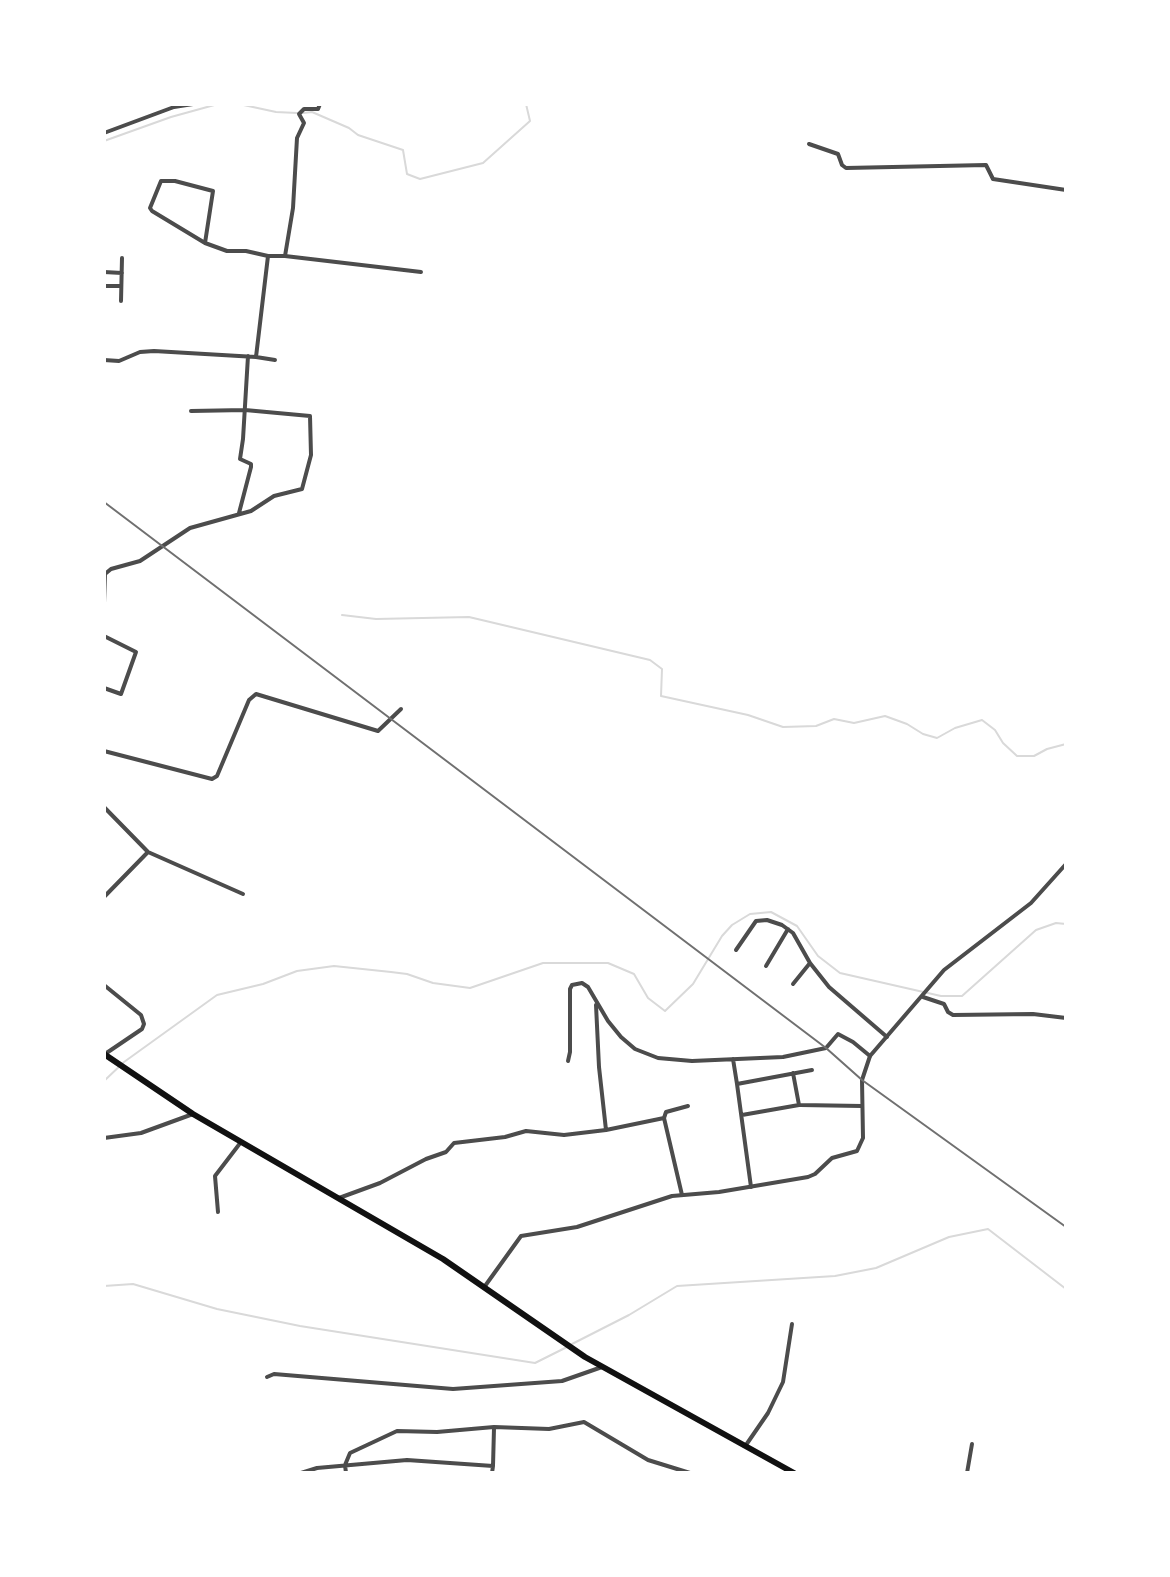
<!DOCTYPE html>
<html>
<head>
<meta charset="utf-8">
<style>
	body { margin:0 }
	#map { position:relative; width:1170px; height:1577px; overflow:hidden; background:#fff; font-family:"PT Sans",sans-serif }
	canvas { display:block }
	.frame { position:absolute; inset:0; border:106px solid #fff; pointer-events:none }
</style>
</head>
<body>
<div id="map">
<canvas width="1170" height="1577"></canvas>
<div class="frame"></div>
</div>
<script>
const ctx = document.querySelector('canvas').getContext('2d');
ctx.lineJoin = 'round';
function toPath(rows) {
  const path = new Path2D();
  for (const r of rows) {
    path.moveTo(r[0], r[1]);
    for (let i = 2; i < r.length; i += 2) path.lineTo(r[i], r[i + 1]);
  }
  return path;
}
function stroke(path, color, width, dash) {
  ctx.strokeStyle = color;
  ctx.lineWidth = width;
  ctx.lineCap = dash ? 'butt' : 'round';
  ctx.setLineDash(dash || []);
  ctx.stroke(path);
}
stroke(toPath([
	[239,104,276,112,297,113],
	[303,113,312,112,349,128,358,135,403,150,407,174,420,179,483,163,530,121,526,104],
	[104,141,171,117,218,104],
	[342,615,376,619,469,617,650,660,662,669,661,696,748,715,783,727,816,726,834,719,854,723,885,716,907,724,923,734,937,738,955,728,982,720,995,730,1003,743,1017,756,1034,756,1047,749,1066,744],
	[104,1081,124,1062,217,995,263,984,297,971,334,966,391,972,407,974,433,983,470,988,543,963,608,963,634,974,648,998,665,1011,693,984,722,936,732,925,750,914,771,912,797,926,818,956,840,973,941,996,962,996,1036,930,1056,923,1066,924],
	[104,1286,133,1284,217,1309,300,1326,535,1363,567,1347],
	[572,1344,629,1315,677,1286,835,1276,876,1268,949,1237,988,1229,1066,1289]
]), '#d9d9d9', 2);
stroke(toPath([
	[104,133,174,107,193,104],
	[809,144,838,154,842,165,846,168,986,165,993,179,1066,190],
	[205,243,213,191,175,181,161,181,150,208,152,211,205,243,227,251,246,251,268,256],
	[285,256,293,208,297,138,304,123,299,114,304,109,318,109,320,104],
	[104,272,122,273],
	[104,286,121,286],
	[121,301,122,258],
	[256,357,275,360],
	[104,360,119,361,140,352,154,351,256,357,268,256,285,256,421,272],
	[239,513,251,467,251,464,240,459,243,439,248,356],
	[104,603,105,574,111,569,140,561,190,528,251,511,274,496,302,489,311,455,310,416,245,410,191,411],
	[104,636,136,652,121,694,104,688],
	[104,751,212,779,217,776,249,700,256,694,378,731,401,709],
	[104,807,148,852,243,894],
	[104,897,147,853],
	[736,950,756,921,767,920,782,925,793,933,810,963,829,987,887,1037],
	[766,966,788,929],
	[793,984,810,963],
	[104,985,141,1015,144,1024,142,1029,105,1054],
	[923,997,944,1004,948,1012,953,1015,1033,1014,1066,1018],
	[596,1005,599,1067,606,1130],
	[733,1059,737,1084],
	[568,1061,570,1052,570,989,572,985,582,983,588,987,608,1021,621,1037,635,1049,658,1058,692,1061,783,1057,826,1048,838,1034,853,1042,870,1056],
	[800,1105,862,1106],
	[742,1115,799,1105,793,1073],
	[664,1118,682,1195],
	[104,1138,141,1133,193,1114],
	[751,1187,737,1084,812,1070],
	[339,1198,380,1183,426,1159,446,1152,454,1143,505,1137,526,1131,564,1135,606,1130,664,1118,666,1112,688,1106],
	[218,1212,215,1176,241,1142],
	[267,1377,274,1374,453,1389,562,1381,602,1367],
	[746,1445,768,1413,783,1382,792,1324],
	[493,1466,494,1428],
	[301,1473,317,1468,407,1460,493,1466,492,1473],
	[346,1473,345,1465,350,1453,397,1431,437,1432,494,1427,549,1429,584,1422,648,1460,690,1473],
	[967,1473,972,1444]
]), '#4c4c4c', 4);
stroke(toPath([
	[485,1286,521,1236,577,1227,672,1196,719,1192,808,1177,815,1174,832,1158,857,1151,863,1138,862,1080,870,1056,944,970,1031,903,1066,864]
]), '#4c4c4c', 4);
stroke(toPath([
	[104,1054,193,1114,443,1259,585,1357,794,1473]
]), '#111', 6);
stroke(toPath([
	[104,502,826,1048,862,1080,1066,1227]
]), '#707070', 2);
</script>
</body>
</html>
